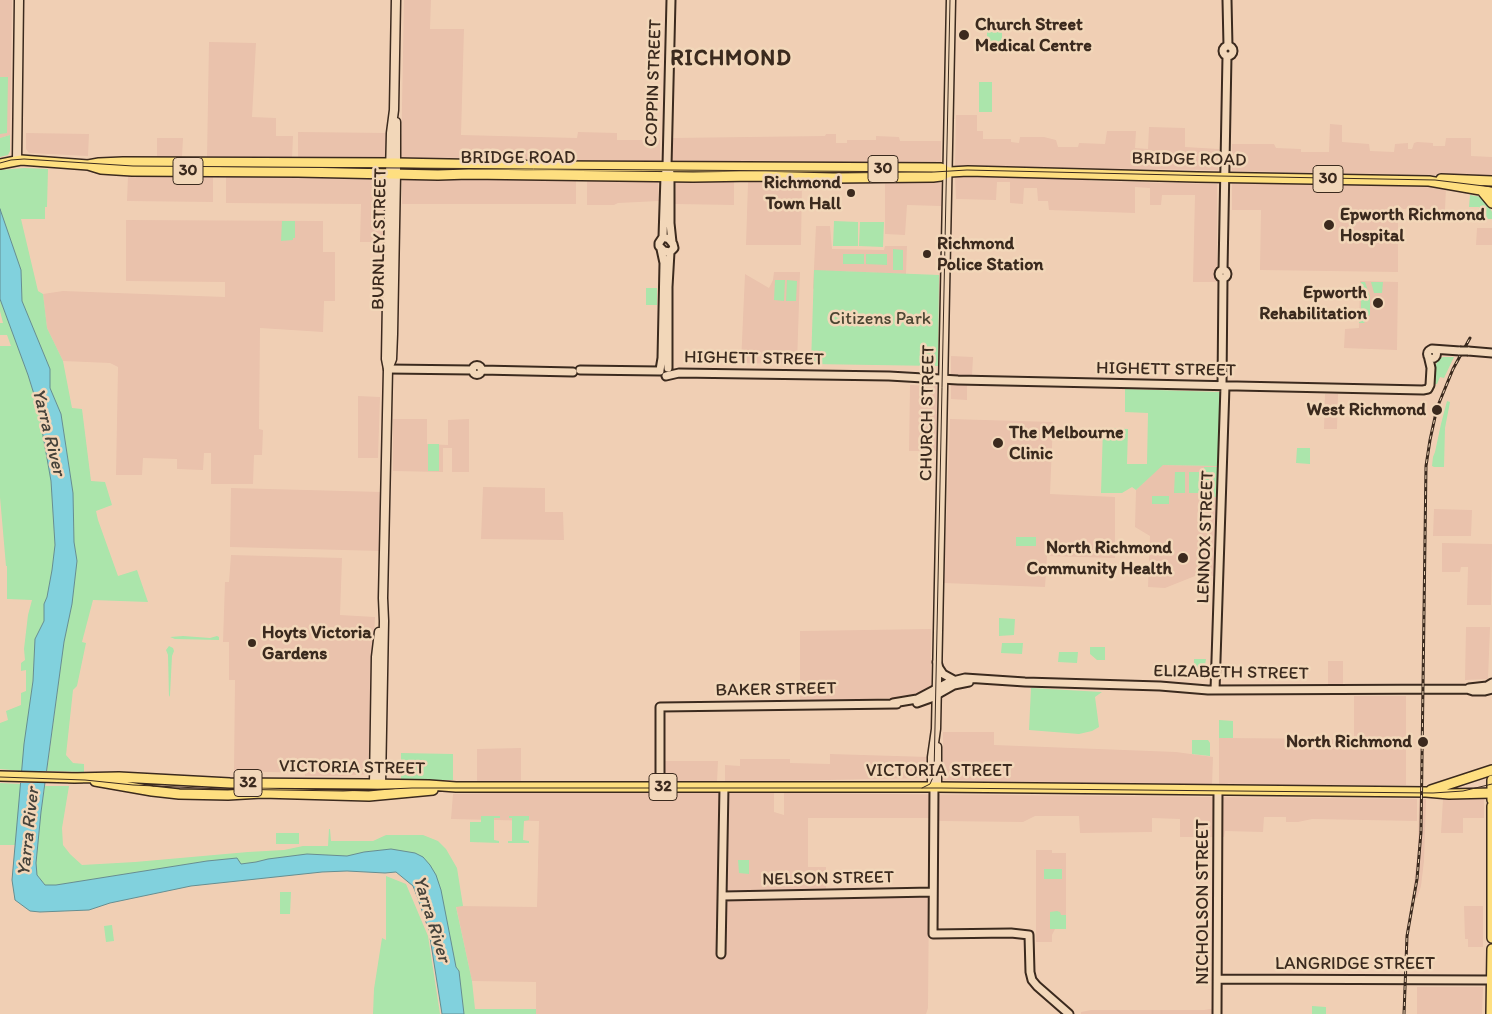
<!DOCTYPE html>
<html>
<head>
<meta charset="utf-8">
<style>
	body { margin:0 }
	canvas { display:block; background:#f0cfb4 }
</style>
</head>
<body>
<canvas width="1492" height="1014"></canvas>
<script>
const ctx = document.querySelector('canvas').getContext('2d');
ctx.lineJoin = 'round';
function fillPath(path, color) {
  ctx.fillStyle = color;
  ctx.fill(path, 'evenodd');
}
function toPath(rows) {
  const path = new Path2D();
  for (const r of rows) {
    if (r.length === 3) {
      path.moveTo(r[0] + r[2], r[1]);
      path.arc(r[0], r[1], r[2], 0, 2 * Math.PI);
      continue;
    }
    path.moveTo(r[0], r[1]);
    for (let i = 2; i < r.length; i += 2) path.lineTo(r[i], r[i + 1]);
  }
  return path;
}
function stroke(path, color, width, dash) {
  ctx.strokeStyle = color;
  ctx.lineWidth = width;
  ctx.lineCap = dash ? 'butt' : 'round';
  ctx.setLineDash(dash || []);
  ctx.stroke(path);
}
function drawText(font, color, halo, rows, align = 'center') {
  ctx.font = font + ' Itim,sans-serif';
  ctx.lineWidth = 5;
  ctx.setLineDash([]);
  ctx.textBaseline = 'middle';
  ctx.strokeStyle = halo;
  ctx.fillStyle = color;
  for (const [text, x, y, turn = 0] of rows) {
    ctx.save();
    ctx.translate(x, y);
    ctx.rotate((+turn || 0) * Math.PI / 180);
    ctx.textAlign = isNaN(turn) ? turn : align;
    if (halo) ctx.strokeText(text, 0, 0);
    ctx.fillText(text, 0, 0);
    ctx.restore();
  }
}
fillPath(toPath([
	[0,0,12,0,10,135,0,138],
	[404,0,431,0,430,29,464,29,461,135,577,138,578,132,617,133,617,140,660,140,660,162,401,160],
	[209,42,256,43,252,117,276,118,276,136,293,136,292,159,207,158],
	[956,115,977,115,977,131,983,131,983,139,1011,139,1011,142,1019,143,1020,137,1044,137,1056,140,1058,147,1078,147,1079,143,1105,144,1107,131,1136,131,1135,148,1148,149,1149,127,1185,128,1185,147,1219,149,1218,170,955,167],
	[1330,124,1342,125,1342,142,1369,144,1370,151,1394,152,1395,144,1408,143,1408,149,1412,149,1414,143,1417,142,1433,143,1433,146,1445,146,1446,138,1471,138,1471,156,1492,157,1492,176,1232,171,1232,144,1274,144,1276,148,1301,149,1301,152,1329,152],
	[298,132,389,133,387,160,298,161],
	[26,133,89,134,88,156,29,153,26,149],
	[826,134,836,134,836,143,847,143,847,140,876,140,876,136,899,137,900,141,941,141,941,163,671,162,672,138,825,136],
	[157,138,183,138,182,157,157,157],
	[128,176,213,176,213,202,127,201],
	[226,176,385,178,383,242,360,242,361,204,226,203],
	[955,176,1082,178,1091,181,1217,184,1217,282,1193,282,1195,195,1162,195,1161,205,1150,205,1150,188,1135,187,1135,213,1049,210,1048,201,1038,201,1037,188,1024,188,1023,204,1010,203,1010,182,997,182,996,200,956,199],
	[402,179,576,180,576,204,402,204],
	[587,180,658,180,659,201,618,203,614,205,587,205],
	[676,180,734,181,734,205,675,204],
	[748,182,802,183,801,245,746,245],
	[885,182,941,183,941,206,907,205,905,235,885,234],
	[1232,183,1446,187,1445,210,1403,209,1398,205,1398,272,1260,270,1261,210,1232,210],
	[126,220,323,221,323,252,335,252,335,301,324,301,323,332,260,328,259,429,263,430,262,455,254,455,253,484,211,484,211,453,204,453,203,470,177,469,177,459,143,458,142,475,116,475,118,367,110,363,63,361,47,328,43,294,63,291,225,297,225,282,126,281],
	[816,226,830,226,832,249,884,250,885,246,907,246,906,274,836,271,813,289],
	[1477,228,1492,228,1492,245,1476,245],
	[774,272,800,272,797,364,741,363,745,274,769,288,773,280],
	[1360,281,1398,282,1397,350,1344,348,1345,329,1359,328],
	[951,356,973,357,972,376,951,376],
	[910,385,937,386,937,451,909,451],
	[951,385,967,385,967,400,951,399],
	[1325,394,1338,394,1337,429,1324,429],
	[358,396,380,397,378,458,358,458],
	[393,419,427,419,427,444,448,445,448,420,469,419,469,472,452,472,452,448,443,448,443,472,393,471],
	[950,419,1053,422,1050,494,1115,497,1115,558,1047,556,1045,587,944,583],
	[1162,465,1218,466,1216,576,1195,576,1165,588,1148,587,1150,536,1135,527,1136,490],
	[483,487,545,488,545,512,563,512,564,540,481,539],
	[231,488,382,492,381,551,230,547],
	[1434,509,1472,510,1471,536,1433,536],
	[1442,543,1492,544,1491,605,1467,605,1468,567,1461,567,1460,572,1442,572],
	[231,555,342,558,340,615,375,617,369,774,342,776,305,776,305,773,234,771,235,680,229,680,229,642,223,642,225,582,229,582],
	[1466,627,1490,627,1488,679,1465,680],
	[931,629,931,685,915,695,896,698,800,701,800,631],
	[1328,661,1343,661,1343,684,1328,684],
	[1354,696,1406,696,1406,785,1219,785,1219,738,1354,739],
	[943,732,994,732,994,745,1176,752,1213,757,1212,786,943,780],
	[521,748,521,781,477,781,477,749],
	[830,754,929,757,928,778,725,782,725,765,740,766,740,759,790,759,790,763,830,764],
	[662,761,718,761,717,782,663,782],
	[592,791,774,793,774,812,784,815,784,793,1417,799,1417,821,1312,819,1298,822,1286,822,1286,817,1264,817,1263,832,1225,831,1224,837,1180,837,1180,819,1152,818,1152,832,1080,833,1079,816,1035,816,1023,822,941,821,927,818,808,818,808,867,826,867,826,896,929,894,928,1008,926,1014,536,1014,536,982,472,981,456,906,537,907,539,821,451,819,453,794],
	[1419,799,1426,799,1424,861,1421,886,1417,898,1412,898,1418,848],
	[1443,799,1484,799,1484,818,1463,818,1463,833,1441,833],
	[1036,850,1052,850,1052,853,1066,853,1066,929,1055,929,1052,935,1052,942,1036,942],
	[1464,906,1483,906,1483,947,1468,947,1468,939,1465,939],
	[1417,987,1483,987,1482,1014,1417,1014],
	[1217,1008,1217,1014,1081,1014,1081,1012,1091,1010,1204,1010]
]), '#eac2ac');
fillPath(toPath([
	[987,29,1002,29,1002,45,987,45],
	[0,77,8,77,7,133,0,134],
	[979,82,992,82,992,112,979,112],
	[10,135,10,151,8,155,0,157,0,138],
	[24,168,48,169,47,207,45,207,45,219,21,219,38,291,43,294,47,328,63,361,72,408,82,409,91,481,105,482,112,505,96,511,98,520,118,576,137,570,148,602,93,600,82,642,86,643,77,686,73,690,66,755,73,763,84,764,84,772,47,771,64,642,72,604,77,561,74,542,73,493,61,414,50,388,50,369,22,301,21,270,0,209,0,170],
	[1470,195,1482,197,1485,198,1492,212,1492,219,1478,219,1479,207,1469,207],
	[282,221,295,221,295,238,293,238,293,240,281,241],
	[834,221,858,222,858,246,833,246],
	[860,222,884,222,883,247,859,246],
	[893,249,903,250,903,270,893,270],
	[843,254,864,254,864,264,843,264],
	[866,254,887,254,887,265,866,264],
	[814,270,939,275,938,366,811,364],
	[775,280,785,280,784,301,774,300],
	[787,280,797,281,796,301,786,301],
	[1361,282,1365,282,1370,297,1370,314,1364,323,1359,323,1361,316],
	[1371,282,1383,282,1382,293,1374,293],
	[646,288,657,288,657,305,646,305],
	[0,299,28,375,38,407,51,481,55,545,52,571,47,597,44,604,44,621,35,639,33,680,22,771,0,769,0,723,8,720,6,711,21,705,21,693,26,691,26,670,21,671,21,663,25,660,24,649,28,615,32,600,7,599,7,566,6,566,0,497,0,346,11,346,7,335,0,335,0,323,3,323,0,311],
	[1443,357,1454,357,1444,378,1440,377,1437,384,1435,384,1436,365,1438,359],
	[1125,389,1220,392,1218,466,1163,465,1136,490,1132,487,1122,493,1101,493,1103,428,1128,429,1127,464,1147,464,1148,413,1125,412],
	[1447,401,1450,402,1445,428,1444,467,1434,467,1432,466,1433,457,1435,452,1441,424],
	[428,444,439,444,439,471,428,471],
	[1297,448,1310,448,1310,464,1296,463],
	[1204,467,1217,467,1217,497,1203,497],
	[1175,472,1185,472,1185,493,1174,493],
	[1189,472,1200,472,1199,493,1189,493],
	[1152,496,1169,496,1169,504,1152,504],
	[1016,537,1036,537,1036,546,1016,546],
	[999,618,1015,619,1014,635,999,636],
	[183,636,210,638,217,636,219,637,219,640,175,639,170,637],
	[1002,643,1023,643,1022,654,1001,653],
	[169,646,173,648,174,651,172,656,170,695,169,697,168,655,166,650],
	[1090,647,1105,647,1105,660,1097,660,1090,654],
	[1059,652,1078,652,1077,663,1058,662],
	[1194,659,1206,659,1204,671,1196,674,1194,673],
	[1031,688,1102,692,1095,697,1099,727,1092,731,1079,734,1029,730],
	[1219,720,1233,721,1233,738,1219,738],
	[1192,740,1208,740,1210,743,1210,756,1192,754],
	[401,753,453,754,453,780,401,780],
	[0,783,21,784,15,845,0,845],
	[45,786,69,786,62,828,63,845,70,854,82,865,135,862,248,852,284,850,303,846,328,846,329,829,330,829,331,841,373,841,386,835,423,835,438,841,446,849,457,868,463,906,456,907,472,981,475,1009,536,1009,536,1014,464,1014,459,971,456,967,448,929,415,853,391,849,364,852,347,856,307,854,268,859,256,862,241,864,236,858,207,861,56,885,45,885,37,875,36,863,41,812],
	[481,816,500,816,500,818,494,818,494,840,499,841,499,843,470,842,470,822,481,822],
	[509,816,529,816,529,820,524,821,523,840,529,841,529,843,508,843,508,841,512,841,512,818,509,818],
	[276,833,299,833,299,844,276,844],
	[738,860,749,860,749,874,739,873],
	[1044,869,1062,869,1062,879,1044,879],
	[386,876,406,884,428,936,440,1014,373,1014,374,989,382,938,386,940],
	[280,892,291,892,290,914,280,914],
	[1057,911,1060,912,1061,915,1066,915,1066,929,1050,929,1050,912],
	[112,925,114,941,106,942,104,926],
	[1312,1006,1326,1007,1326,1014,1312,1014]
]), '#abe5ab');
const water = toPath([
	[0,209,21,270,22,301,50,369,50,388,61,414,73,493,74,542,77,561,72,604,64,642,41,812,36,863,37,875,45,885,56,885,207,861,237,858,241,864,256,862,268,859,307,854,347,856,364,852,391,849,415,853,423,857,430,865,436,875,441,890,456,967,459,971,464,1014,442,1014,429,931,417,896,413,886,396,872,385,873,347,871,322,872,191,886,110,903,89,910,40,912,30,911,15,900,12,880,24,744,33,681,35,639,44,621,44,604,47,597,52,570,55,545,51,481,38,407,28,375,0,299,0,209]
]);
fillPath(water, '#81d1dd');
stroke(water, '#658e91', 1);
fillPath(toPath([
	[19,771,50,771,48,783,18,783]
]), '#f0cfb4');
const tertiary = toPath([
	[1227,0,1228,46],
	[1228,51,5],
	[670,173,670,223,672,242],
	[663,237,665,176,667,166,671,0],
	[663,237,669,239,673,244,674,248,670,252,664,251,659,246,659,243,663,237],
	[1223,270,1227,56],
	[1223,274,4],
	[1432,349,1460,351],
	[1432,354,4.5],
	[1468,351,1492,353],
	[477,370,4.5],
	[668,368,668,287,670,252],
	[388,369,472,370],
	[481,370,573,372],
	[580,370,660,371],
	[660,370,662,358,664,263,661,249],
	[666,376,679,373,889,376,958,380,1423,390,1428,389,1430,385,1431,368,1428,355],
	[1222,386,1223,278],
	[937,662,939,668,943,674,954,680],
	[1469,688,1487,686,1492,683],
	[1215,690,1225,386],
	[893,703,917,699,949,682,965,678,1025,682,1160,686,1208,690,1467,689,1473,691,1485,691,1492,689],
	[917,703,931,698,954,685,969,682],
	[660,787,660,707,897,704],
	[934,787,933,934,1011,933,1029,935,1030,972,1032,980,1037,986,1069,1014],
	[723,896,933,892],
	[721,954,724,787],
	[1218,979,1492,980],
	[1217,1014,1218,790]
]);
const secondary = toPath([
	[17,160,19,0],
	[388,369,392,359,393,334,396,174,396,122],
	[937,747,937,787],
	[374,784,376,657,379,632],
	[381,784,384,621,383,598,388,369,386,359,387,301,391,133,394,110,396,0],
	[932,787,932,757,936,729,951,0]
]);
const primary = toPath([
	[0,164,21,160,88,165,99,163,123,162,396,163,552,166,941,168,948,172],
	[88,165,101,169,132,171,298,172,438,175,469,174,693,177,756,176,833,178,933,177,941,176,950,172,968,171,1197,177,1429,181,1492,192],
	[1441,179,1492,181],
	[1482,191,1492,203],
	[0,776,77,778],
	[72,778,119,777,230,783,367,784,429,785,456,787,937,787,1426,792,1449,794,1492,793],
	[95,781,152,791,179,794,228,795,262,793,369,796,433,790],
	[1431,790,1492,770]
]);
const trunk = toPath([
	[1492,780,1492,800],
	[1492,806,1492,938],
	[1491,1014,1492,949]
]);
stroke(tertiary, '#3b2a1e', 11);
stroke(secondary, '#3b2a1e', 11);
stroke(primary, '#3b2a1e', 12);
stroke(trunk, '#3b2a1e', 12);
stroke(tertiary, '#f2d7b9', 7);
stroke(secondary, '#f2d7b9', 8);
stroke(primary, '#fedf80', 9);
stroke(trunk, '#fedf80', 9);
stroke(toPath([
	[0,163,11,160,24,159,133,166,934,172,967,170,1219,176,1435,180,1492,187],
	[0,777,85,780,133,785,221,789,343,791,412,788,941,788,1433,793,1463,791,1492,784],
	[922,788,930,784,934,775,950,0]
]), '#3b2a1e', 1);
const rail = toPath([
	[1404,1014,1407,936,1417,879,1421,832,1426,466,1430,440,1437,408,1453,369,1470,338]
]);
stroke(rail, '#3b2a1e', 3);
stroke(rail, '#f2d7b9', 1, [4]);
const tertiaryBridge = toPath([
	[1460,351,1468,351]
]);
stroke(tertiaryBridge, '#3b2a1e', 11, []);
stroke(tertiaryBridge, '#f2d7b9', 7);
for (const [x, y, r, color] of [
	[964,35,6,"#3b2a1e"],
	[851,193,5,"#3b2a1e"],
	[1329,225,6,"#3b2a1e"],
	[927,254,5,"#3b2a1e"],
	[1378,303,6,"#3b2a1e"],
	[1437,410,6,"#3b2a1e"],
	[998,443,6,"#3b2a1e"],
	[1183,558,6,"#3b2a1e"],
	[252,643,5,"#3b2a1e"],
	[1423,742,6,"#3b2a1e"]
]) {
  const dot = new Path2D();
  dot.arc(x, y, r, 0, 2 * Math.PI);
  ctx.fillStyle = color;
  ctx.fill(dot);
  stroke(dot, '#f2d7b9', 2);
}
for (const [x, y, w] of [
	[883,169,30],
	[188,171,30],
	[1328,179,30],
	[248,783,28],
	[663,787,28]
]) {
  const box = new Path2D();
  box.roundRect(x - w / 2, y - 13.5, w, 27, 4);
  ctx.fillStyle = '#f2d7b9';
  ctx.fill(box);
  stroke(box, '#3b2a1e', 1);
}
drawText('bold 16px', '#3b2a1e', null, [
	["30",883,169],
	["30",188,171],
	["30",1328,179],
	["32",248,783],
	["32",663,787]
]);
drawText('bold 18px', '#3b2a1e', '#f2d7b9', [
	["Church Street",975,25],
	["Medical Centre",975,46],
	["Richmond",841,183,"right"],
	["Town Hall",841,204,"right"],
	["Epworth Richmond",1340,215],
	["Hospital",1340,236],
	["Richmond",937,244],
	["Police Station",937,265],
	["Epworth",1367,293,"right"],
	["Rehabilitation",1367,314,"right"],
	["West Richmond",1426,410,"right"],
	["The Melbourne",1009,433],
	["Clinic",1009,454],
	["North Richmond",1172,548,"right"],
	["Community Health",1172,569,"right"],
	["Hoyts Victoria",262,633],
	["Gardens",262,654],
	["North Richmond",1412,742,"right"]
], 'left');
drawText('18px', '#3b2a1e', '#f2d7b9', [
	["COPPIN STREET",654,83,-88],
	["BRIDGE ROAD",518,158],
	["BRIDGE ROAD",1189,160,1],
	["BURNLEY STREET",380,239,-89],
	["HIGHETT STREET",754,359,1],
	["HIGHETT STREET",1166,370,1],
	["CHURCH STREET",928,413,-89],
	["LENNOX STREET",1206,537,-88],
	["ELIZABETH STREET",1231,673,1],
	["BAKER STREET",776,690,-1],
	["VICTORIA STREET",352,768,1],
	["VICTORIA STREET",939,771],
	["NELSON STREET",828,879,-1],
	["NICHOLSON STREET",1203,902,-90],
	["LANGRIDGE STREET",1355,964]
]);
drawText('18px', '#4c4633', '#f2d7b9', [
	["Citizens Park",880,319]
]);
drawText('italic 19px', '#46433b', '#f2d7b9', [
	["Yarra River",48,432,76],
	["Yarra River",29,832,-84],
	["Yarra River",431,919,73]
]);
ctx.letterSpacing = '1px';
drawText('bold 22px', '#3b2a1e', '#f2d7b9', [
	["RICHMOND",731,59]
]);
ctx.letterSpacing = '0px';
</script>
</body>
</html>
